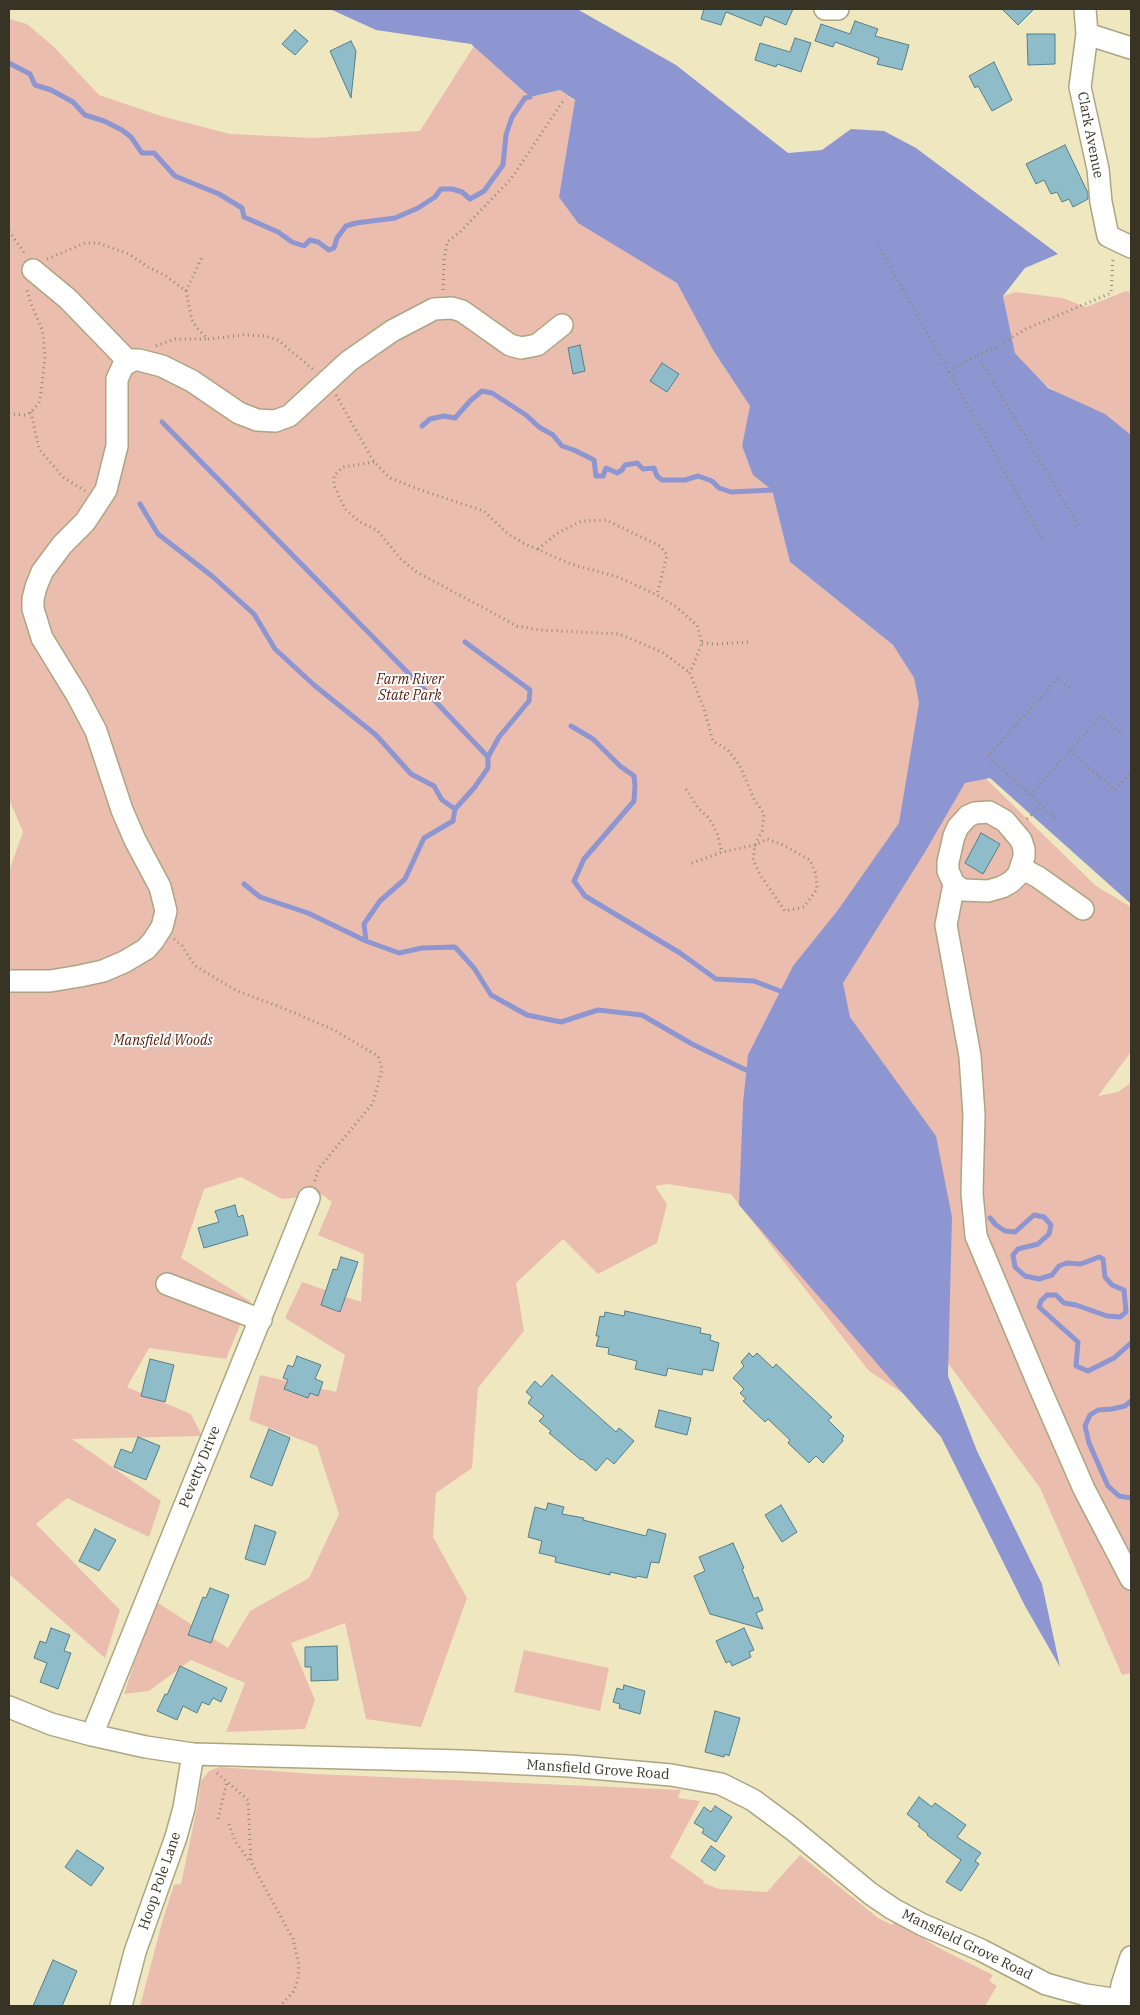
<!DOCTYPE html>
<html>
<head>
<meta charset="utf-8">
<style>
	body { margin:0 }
	#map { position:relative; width:1140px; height:2015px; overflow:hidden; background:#efe7c0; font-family:"IBM Plex Serif",serif }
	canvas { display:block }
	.frame { position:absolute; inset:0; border:10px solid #383425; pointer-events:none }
</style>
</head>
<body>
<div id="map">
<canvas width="1140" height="2015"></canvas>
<div class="frame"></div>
</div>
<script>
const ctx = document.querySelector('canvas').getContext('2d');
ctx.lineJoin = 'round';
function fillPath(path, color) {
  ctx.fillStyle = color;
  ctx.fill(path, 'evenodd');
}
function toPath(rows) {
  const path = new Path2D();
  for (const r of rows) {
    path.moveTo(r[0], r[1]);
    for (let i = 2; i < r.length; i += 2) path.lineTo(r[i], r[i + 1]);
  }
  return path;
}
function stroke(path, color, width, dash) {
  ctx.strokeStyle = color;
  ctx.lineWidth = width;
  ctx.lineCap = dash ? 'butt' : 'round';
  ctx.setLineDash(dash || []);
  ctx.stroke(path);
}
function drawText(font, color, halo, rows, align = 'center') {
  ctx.font = font + ' "IBM Plex Serif",serif';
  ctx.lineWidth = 4;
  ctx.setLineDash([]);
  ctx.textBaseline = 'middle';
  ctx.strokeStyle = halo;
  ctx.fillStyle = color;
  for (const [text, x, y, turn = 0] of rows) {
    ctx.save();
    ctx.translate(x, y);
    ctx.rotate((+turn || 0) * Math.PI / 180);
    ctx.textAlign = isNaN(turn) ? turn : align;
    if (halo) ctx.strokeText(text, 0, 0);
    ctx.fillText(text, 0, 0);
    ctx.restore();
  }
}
fillPath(toPath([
	[9,19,27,24,54,47,99,95,161,116,230,134,313,138,420,131,474,46,530,97,560,90,575,101,560,197,680,283,713,350,751,406,742,446,753,474,772,490,790,562,893,645,914,678,919,703,978,771,1096,886,1131,907,1131,1052,1098,1096,1118,1092,1131,1083,1131,1673,1122,1675,1040,1488,948,1363,904,1394,869,1371,731,1194,668,1184,655,1186,667,1204,657,1243,598,1274,563,1239,516,1283,524,1331,478,1388,472,1468,436,1493,433,1537,467,1598,421,1727,366,1719,345,1623,291,1643,315,1700,305,1729,226,1732,245,1683,191,1660,149,1691,124,1694,155,1601,228,1648,250,1611,309,1578,339,1514,317,1446,249,1420,260,1375,336,1392,345,1355,285,1318,302,1282,361,1302,364,1254,318,1235,332,1202,323,1195,282,1199,241,1177,204,1189,181,1258,250,1301,226,1359,149,1348,127,1387,191,1414,202,1436,72,1439,161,1501,149,1537,67,1498,36,1524,120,1610,105,1658,9,1574,9,871,23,832,9,799],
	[1126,291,1131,292,1131,436,1045,385,1015,353,1003,296,1016,292,1062,298,1086,307],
	[524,1650,609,1668,600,1711,514,1692],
	[219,1767,315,1774,681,1790,678,1798,700,1801,670,1857,704,1881,703,1883,719,1889,767,1892,800,1855,878,1918,892,1925,895,1920,937,1947,993,1975,989,1981,997,1986,985,2006,140,2006,163,1919,174,1885,181,1884,198,1803,201,1781,209,1771]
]), '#ebbdaf');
fillPath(toPath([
	[330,9,577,9,676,65,788,153,822,150,851,129,884,131,916,148,1058,254,1025,268,1003,296,1015,353,1048,388,1105,414,1131,435,1131,904,990,778,965,783,925,852,843,983,850,1017,936,1136,952,1217,948,1376,977,1451,1042,1584,1060,1667,1025,1606,941,1437,739,1205,743,1103,748,1055,793,966,838,910,899,823,919,703,914,678,893,645,790,562,772,490,753,475,742,446,750,406,713,350,677,283,578,223,559,197,575,100,560,90,530,97,471,44,376,30]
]), '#8e96d1');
stroke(toPath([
	[9,63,30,74,35,85,51,90,73,102,85,115,104,121,122,130,131,137,142,153,154,153,175,176,219,194,242,208,244,217,278,232,292,242,304,246,310,240,318,242,329,250,334,248,337,238,346,226,356,223,395,218,418,208,435,197,441,189,452,189,462,192,470,199,484,191,503,165,506,135,512,117,525,98,530,97],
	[162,422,417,682,488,757,488,768,474,788,455,809],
	[422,426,430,419,444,416,455,418,471,400,482,391,492,393,526,415,539,427,553,435,562,446,574,450,594,460,596,476,603,476,606,468,617,473,622,470,625,465,637,463,643,469,654,468,657,476,662,480,685,480,698,476,712,481,719,488,731,492,772,490],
	[140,504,158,534,212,576,254,614,275,649,314,685,376,735,411,774,434,786,442,800,455,809,453,821,424,838,405,879,380,901,364,924,366,941,399,953,422,948,455,947,474,968,491,995,527,1015,561,1022,598,1010,642,1015,692,1044,746,1070],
	[465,642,530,690,529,701,499,737,488,757],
	[571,726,593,739,620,766,634,776,635,786,634,801,584,859,574,881,585,896,680,953,716,979,754,981,780,991],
	[244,884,260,897,308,913,366,941],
	[990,1218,996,1225,1005,1231,1015,1232,1034,1215,1044,1217,1051,1225,1049,1234,1038,1244,1018,1249,1013,1255,1015,1267,1025,1276,1039,1279,1052,1275,1059,1266,1067,1263,1081,1264,1099,1257,1103,1259,1105,1277,1112,1285,1124,1290,1126,1312,1120,1317,1107,1316,1076,1305,1064,1303,1056,1295,1047,1295,1041,1301,1039,1307,1078,1342,1076,1366,1088,1371,1114,1358,1131,1343],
	[1131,1401,1125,1406,1112,1409,1098,1410,1090,1415,1085,1426,1089,1443,1108,1486,1119,1496,1131,1498]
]), '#8e96d1', 5);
const building = toPath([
	[704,9,793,9,786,25,765,16,761,26,726,12,721,25,701,19,704,9],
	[1002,9,1034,9,1018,25,1002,9],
	[855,21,878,29,875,36,909,45,902,70,877,64,879,58,835,42,833,47,815,41,821,24,850,34,855,21],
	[295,30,308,41,295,55,282,44,295,30],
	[1027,34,1055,34,1055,64,1028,65,1027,34],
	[795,38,811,43,801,72,777,64,776,67,755,60,760,43,790,52,795,38],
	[351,41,356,51,351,98,330,51,351,41],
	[994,62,1012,100,992,111,978,86,975,88,969,76,994,62],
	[1065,145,1088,193,1088,199,1073,207,1069,199,1062,202,1057,192,1051,194,1044,180,1036,184,1026,164,1065,145],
	[580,345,585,371,573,374,568,348,580,345],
	[662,363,679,374,667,392,650,381,662,363],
	[981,833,1000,844,983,874,965,863,981,833],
	[235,1205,238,1217,243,1215,248,1235,204,1248,198,1228,219,1222,215,1211,235,1205],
	[341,1257,358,1262,340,1312,321,1305,333,1269,337,1270,341,1257],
	[625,1311,701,1328,700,1333,711,1335,710,1340,719,1343,713,1371,703,1369,702,1375,668,1368,666,1376,635,1369,637,1361,608,1354,609,1348,596,1346,599,1336,596,1336,600,1316,604,1317,605,1312,624,1316,625,1311],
	[749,1353,753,1357,757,1353,773,1368,776,1364,832,1417,828,1420,844,1436,842,1439,843,1441,823,1463,816,1456,809,1463,788,1443,790,1440,768,1419,765,1422,743,1401,746,1399,740,1393,744,1389,733,1378,744,1366,741,1362,749,1353],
	[297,1356,321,1365,315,1379,323,1382,318,1396,310,1393,308,1398,284,1389,288,1380,283,1378,288,1365,293,1367,297,1356],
	[150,1359,174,1365,165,1402,141,1396,150,1359],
	[552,1375,616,1432,619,1428,634,1441,614,1464,607,1458,596,1471,582,1459,581,1460,549,1433,551,1431,539,1421,544,1416,528,1403,532,1397,526,1392,535,1381,541,1387,552,1375],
	[659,1410,691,1418,687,1435,655,1427,659,1410],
	[269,1429,290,1438,272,1486,250,1477,269,1429],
	[138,1437,160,1446,146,1480,114,1467,121,1449,132,1453,138,1437],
	[548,1503,564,1507,562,1514,584,1518,583,1520,646,1536,648,1529,666,1534,659,1563,651,1562,647,1578,637,1576,636,1578,610,1572,610,1575,555,1562,556,1557,539,1553,542,1541,528,1537,535,1507,546,1510,548,1503],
	[781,1505,797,1532,782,1542,765,1515,781,1505],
	[255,1525,276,1532,265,1565,245,1559,255,1525],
	[95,1529,116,1540,99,1571,79,1561,95,1529],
	[733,1543,744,1568,742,1569,754,1599,758,1597,763,1610,756,1613,763,1629,710,1614,694,1576,705,1571,699,1557,733,1543],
	[210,1588,229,1595,211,1643,188,1635,203,1597,206,1598,210,1588],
	[51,1628,70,1635,64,1651,71,1653,58,1689,40,1682,47,1663,34,1658,40,1641,46,1643,51,1628],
	[744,1628,754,1650,749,1652,751,1657,732,1666,730,1661,726,1663,716,1641,744,1628],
	[337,1646,338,1680,311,1681,311,1667,305,1667,305,1647,337,1646],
	[180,1666,227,1688,221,1702,213,1698,209,1705,202,1702,197,1713,183,1706,177,1720,157,1711,165,1694,167,1695,180,1666],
	[624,1685,645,1691,640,1714,619,1708,620,1704,613,1702,617,1688,623,1690,624,1685],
	[715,1711,740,1718,729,1756,725,1754,724,1757,705,1752,715,1711],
	[919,1797,932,1807,935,1803,966,1825,957,1837,981,1853,975,1861,979,1864,961,1891,946,1882,961,1860,927,1835,928,1834,918,1826,920,1824,907,1814,919,1797],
	[715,1806,732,1817,716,1842,702,1833,704,1829,694,1823,704,1807,711,1812,715,1806],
	[711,1846,725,1856,715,1871,701,1861,711,1846],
	[77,1850,104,1868,91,1886,65,1867,77,1850],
	[53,1960,77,1971,62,2006,33,2006,53,1960]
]);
fillPath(building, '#8ebcc9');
stroke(building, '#537f8b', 1);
const minor = toPath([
	[825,9,838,9],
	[1085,9,1087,34,1080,87,1098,169,1101,202,1108,236,1131,247],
	[1087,34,1131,48],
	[33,270,68,299,129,362],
	[1021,868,1038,877,1083,909],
	[954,884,963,890,988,891,1002,887,1011,882,1018,875,1024,857,1024,849,1021,840,1005,821,989,812,975,813,968,816,958,827,954,836,948,862,948,871,954,884,946,925,970,1056,974,1115,972,1193,976,1236,1039,1386,1084,1489,1131,1579],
	[9,981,50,981,80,976,103,971,124,962,146,949,153,941,162,927,166,911,160,887,135,840,122,810,96,731,77,695,42,638,33,609,33,599,36,587,42,572,62,545,85,522,106,490,117,446,117,379,123,366,133,360,139,360,162,366,192,381,239,413,257,420,275,421,289,416,349,361,392,331,434,309,452,308,462,311,510,345,521,348,537,345,562,325],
	[167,1284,261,1320],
	[9,1707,51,1724,92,1735,146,1747,193,1754,462,1761,569,1766,671,1775,721,1784,753,1800,792,1829,871,1894,893,1909,923,1925,981,1950,1046,1984,1086,1995,1131,2002],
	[92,1735,309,1198],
	[121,2006,135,1952,176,1837,184,1808,193,1754],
	[1119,2006,1122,1985,1131,1957]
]);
stroke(minor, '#ada580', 24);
stroke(toPath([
	[9,231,25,254],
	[878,245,1043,540],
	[47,259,85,243,98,243,129,254,148,267,166,276,186,291,192,320,197,328,208,339,243,335,266,336,278,340,314,370],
	[443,290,444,261,447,242,460,232,511,179,563,101],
	[186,291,203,255],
	[156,346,175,339,208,339],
	[977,355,989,351,1026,329,1111,293,1113,257],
	[949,372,977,355,1080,528],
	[336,395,374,462,390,478,418,489,484,511,508,534,523,543,571,564,618,577,657,595,675,606,697,625,702,643,690,673,704,709,713,741,728,750,740,766,754,799,764,814,762,831,755,845,753,860,761,876,785,911,804,907,817,889,816,874,810,860,781,844,767,839,755,845,722,852,690,864],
	[31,412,39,449,63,477,85,491],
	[9,414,26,415,31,412,39,403,41,393,45,357,44,343,42,329,31,304,26,287],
	[374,462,343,467,334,476,334,485,345,509,360,522,377,530,401,559,415,571,517,626,540,630,619,634,662,652,690,673],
	[538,549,559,532,582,521,606,520,660,546,667,555,657,595],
	[702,643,718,644,749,642],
	[1070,751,1115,790,1131,772],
	[686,789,698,808,709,818,717,833,722,852],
	[1030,795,1101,716,1120,732],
	[1055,818,988,756,1058,678,1070,688],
	[1027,819,1041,805],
	[174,939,182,946,194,965,237,991,283,1008,334,1030,378,1056,382,1069,373,1103,319,1168,314,1183],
	[217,1773,248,1800,251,1862,293,1939,299,1965,298,1979,294,1991,280,2006],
	[218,1819,227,1781],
	[229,1824,235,1841,250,1862]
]), '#918b70', 3, [1, 4]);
stroke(minor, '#fff', 21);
drawText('14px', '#383425', '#fff', [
	["Clark Avenue",1090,135,79],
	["Pevetty Drive",200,1467,-68],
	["Mansfield Grove Road",598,1770,4],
	["Hoop Pole Lane",160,1881,-71],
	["Mansfield Grove Road",967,1945,26]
]);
drawText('italic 14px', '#561a06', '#fff', [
	["Farm River",410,680],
	["State Park",410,696],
	["Mansfield Woods",163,1041]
]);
</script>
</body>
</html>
